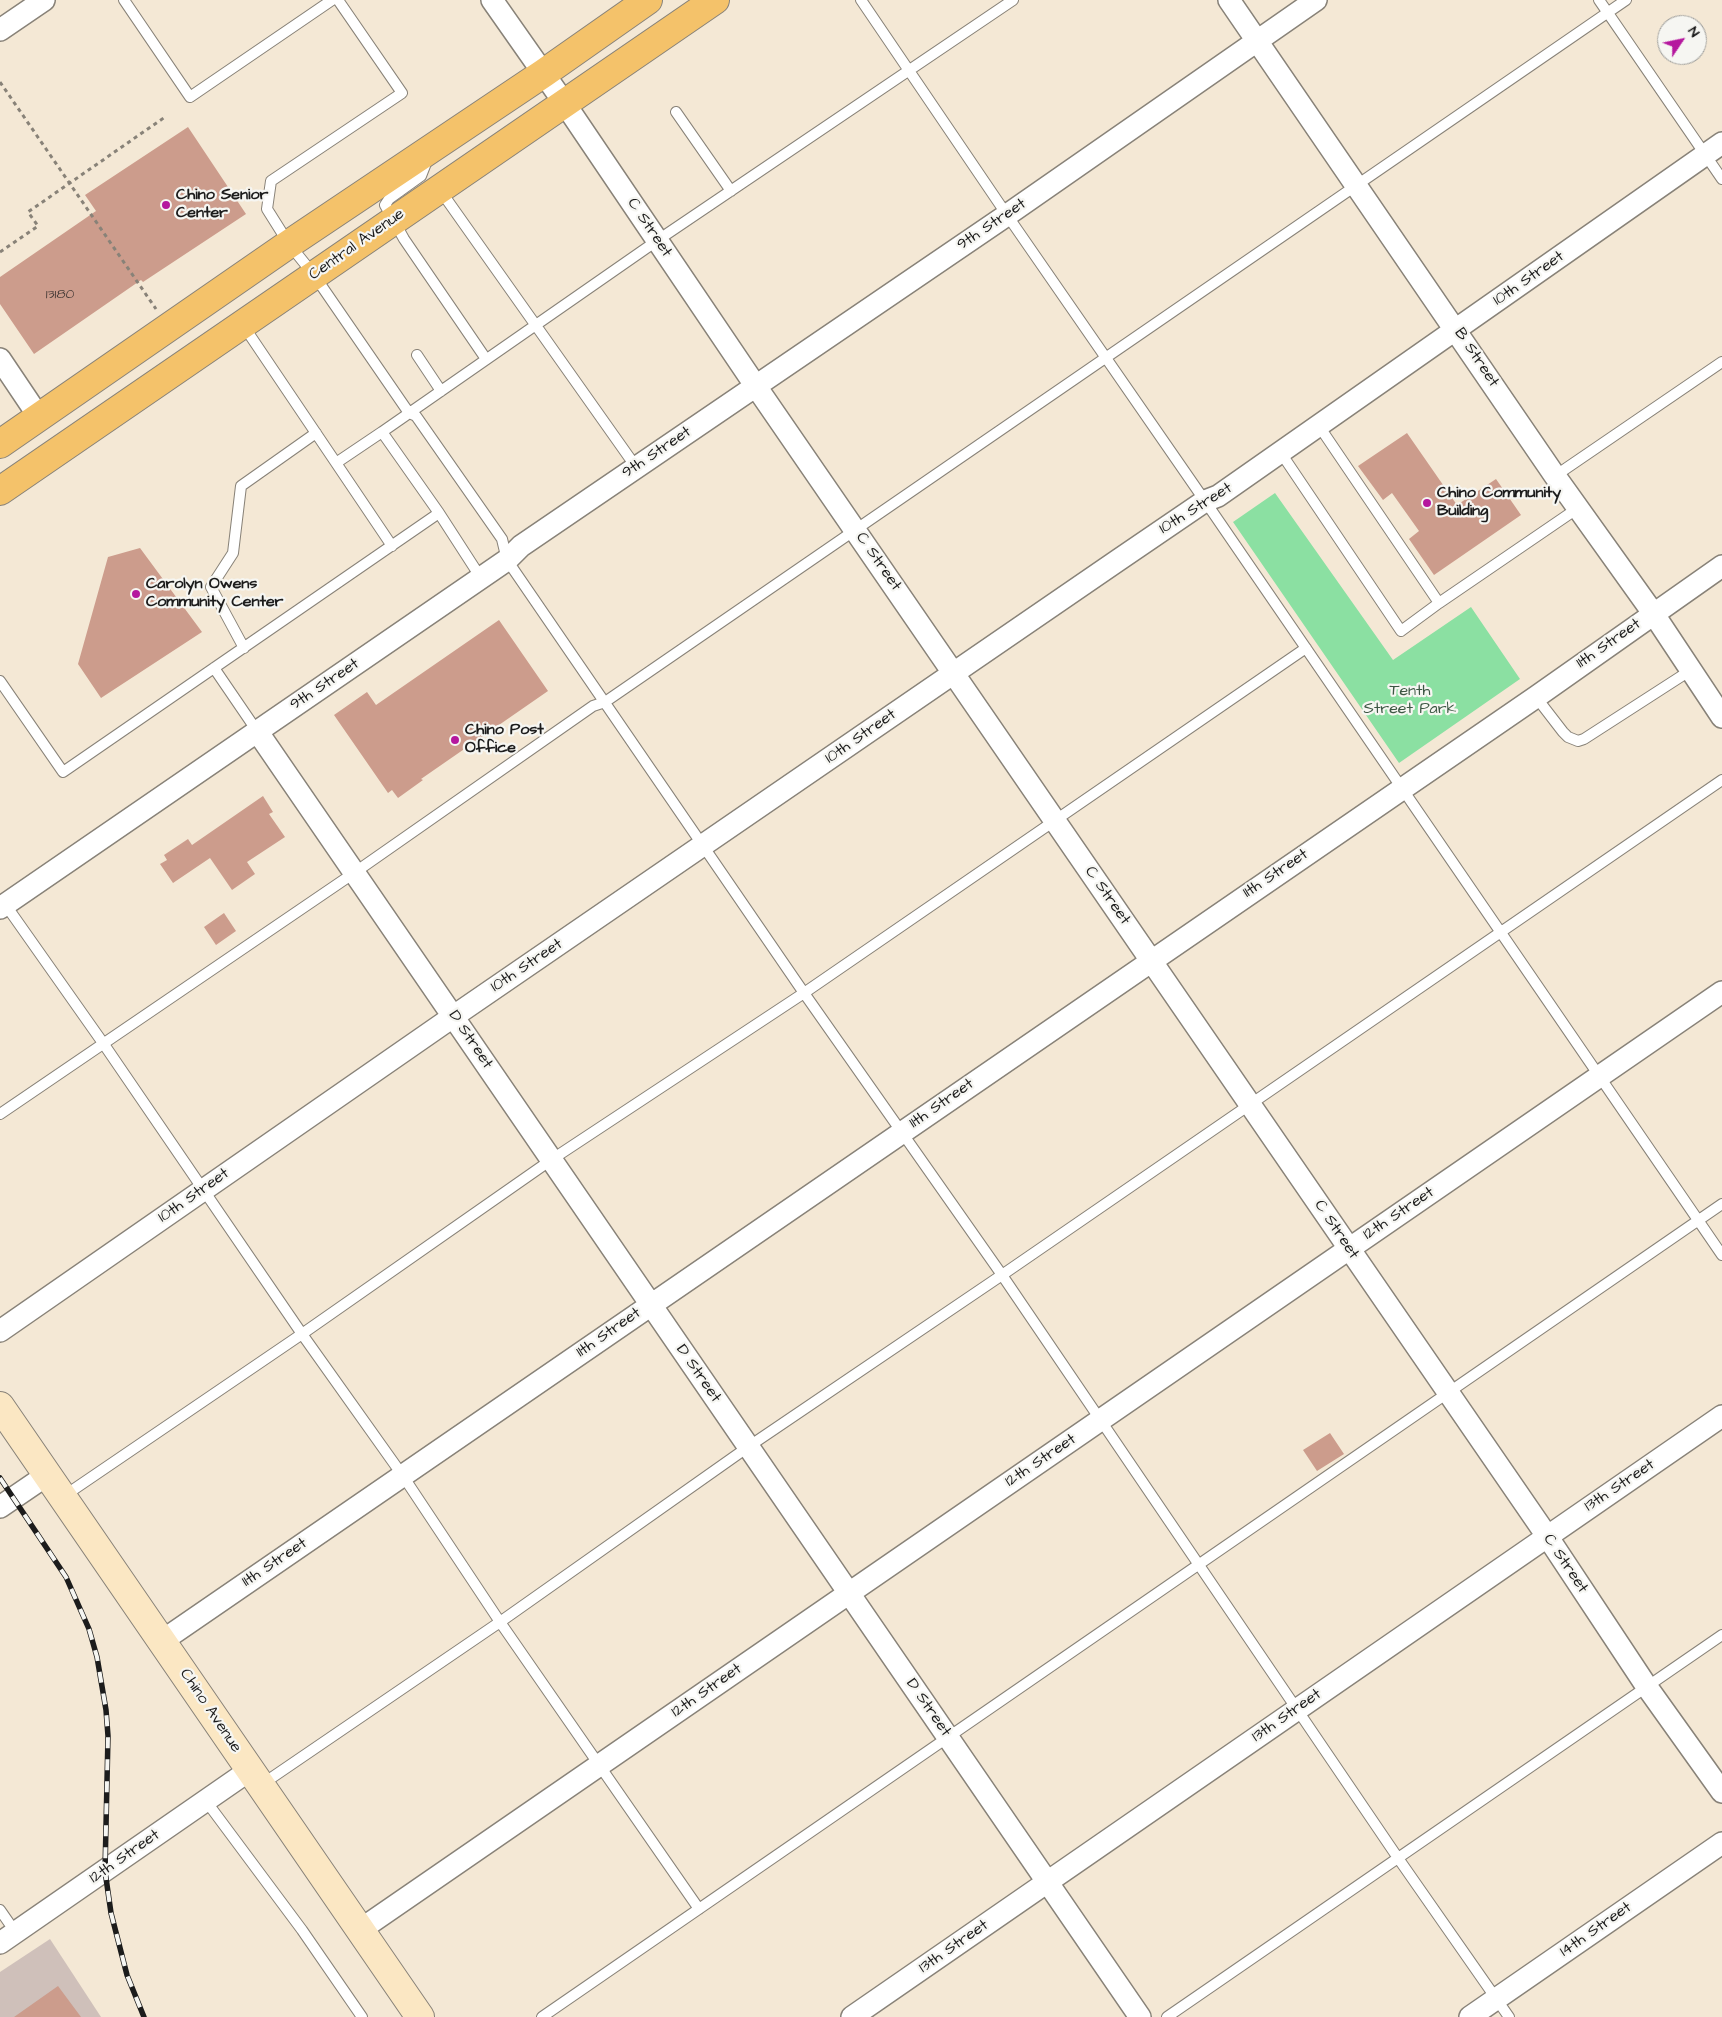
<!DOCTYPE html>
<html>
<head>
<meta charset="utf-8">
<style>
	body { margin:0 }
	#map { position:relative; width:1722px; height:2017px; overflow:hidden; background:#f4e8d5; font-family:"Architects Daughter",sans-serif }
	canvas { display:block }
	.north { position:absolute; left:1657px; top:15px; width:50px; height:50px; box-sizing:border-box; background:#f6f6f2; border:1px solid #9f9f9c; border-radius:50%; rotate:56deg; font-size:14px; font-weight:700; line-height:20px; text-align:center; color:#1c1c1c }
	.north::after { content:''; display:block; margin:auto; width:18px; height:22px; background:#b5179e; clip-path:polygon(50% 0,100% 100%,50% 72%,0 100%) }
</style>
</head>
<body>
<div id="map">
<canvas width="1722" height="2017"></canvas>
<div class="north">N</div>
</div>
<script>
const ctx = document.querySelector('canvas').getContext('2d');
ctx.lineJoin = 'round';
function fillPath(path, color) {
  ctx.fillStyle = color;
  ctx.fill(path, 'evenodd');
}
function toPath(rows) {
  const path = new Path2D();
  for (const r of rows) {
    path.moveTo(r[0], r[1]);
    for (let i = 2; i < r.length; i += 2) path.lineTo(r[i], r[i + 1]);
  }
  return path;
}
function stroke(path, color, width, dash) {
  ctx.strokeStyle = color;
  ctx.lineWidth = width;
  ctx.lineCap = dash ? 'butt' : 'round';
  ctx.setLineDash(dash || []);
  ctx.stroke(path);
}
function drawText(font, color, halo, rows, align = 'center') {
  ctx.font = font + ' "Architects Daughter",sans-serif';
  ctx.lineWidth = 4.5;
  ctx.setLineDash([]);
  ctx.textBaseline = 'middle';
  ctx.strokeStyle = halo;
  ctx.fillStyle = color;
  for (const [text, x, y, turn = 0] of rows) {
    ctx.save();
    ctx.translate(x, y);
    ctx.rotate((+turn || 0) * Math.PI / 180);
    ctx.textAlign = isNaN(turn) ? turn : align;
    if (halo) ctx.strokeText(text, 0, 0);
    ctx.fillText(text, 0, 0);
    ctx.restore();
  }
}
fillPath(toPath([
	[50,1939,101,2017,0,2017,0,1972]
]), '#cfc0ba');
fillPath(toPath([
	[1275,493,1393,660,1471,607,1520,679,1399,763,1233,522]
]), '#8be0a2');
fillPath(toPath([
	[188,127,246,214,143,282,141,280,34,354,0,304,0,277,96,211,85,195],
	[1407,433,1457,505,1496,479,1521,515,1434,575,1409,539,1419,531,1392,493,1383,500,1358,466],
	[140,548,202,632,101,698,78,664,108,557],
	[499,620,548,691,421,779,423,780,398,798,392,790,388,793,334,715,367,692,376,705],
	[263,796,273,812,269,814,285,837,247,862,255,874,232,890,210,858,173,883,160,864,167,860,164,855,188,839,192,845],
	[224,913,236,931,216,945,204,927],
	[1330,1433,1344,1454,1317,1471,1303,1450],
	[58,1986,81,2017,14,2017]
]), '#cc9c8c');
const service = toPath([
	[124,0,190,97,332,0],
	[338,0,402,93,271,181,267,209,289,244,314,275,409,413,416,416,502,539,507,560,804,993,1002,1275,1398,1858,1509,2017],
	[861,0,1007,215,1205,501,1722,1255],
	[1599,0,1722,179],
	[676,112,731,191],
	[428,158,421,176,389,199,385,205,404,239,486,359],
	[440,190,636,467],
	[243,325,392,546],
	[417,355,441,391],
	[1281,453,1401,631,1439,603,1319,426],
	[336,463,382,432],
	[1555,476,1722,362],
	[439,513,382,432,658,240,1013,0],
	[1439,603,1578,508],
	[244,648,211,587,233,553,241,486,316,433],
	[214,668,257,731],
	[0,681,63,772,439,513,481,578],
	[1536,697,1563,732,1568,737,1578,741,1584,739,1691,670],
	[5,904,103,1043,302,1334,403,1476,500,1622,699,1909],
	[0,1114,354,873,593,706,605,702,1626,0],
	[64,1496,302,1334,551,1160,804,993,1306,648],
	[261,1785,500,1622,748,1447,1002,1275,1722,780],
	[206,1801,302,1930,362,2017],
	[0,1910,16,1933],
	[542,2017,1722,1204],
	[1167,2017,1722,1635]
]);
const minor = toPath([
	[492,0,565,104,755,385,1547,1536,1647,1687,1722,1792],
	[1229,0,1555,476,1653,613,1722,717],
	[0,30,44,0],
	[0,359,39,417],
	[257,731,1140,2017],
	[0,908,507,560,521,546,1007,215,1316,0],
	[0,1331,454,1016,1117,561,1205,501,1218,496,1722,143],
	[0,1507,47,1475],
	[162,1641,1536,697,1722,566],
	[360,1930,1722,992],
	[0,1943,250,1770],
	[852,2017,1722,1416],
	[1470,2017,1722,1843]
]);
const secondary = toPath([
	[0,1406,420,2017]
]);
const primary = toPath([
	[0,444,289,244,544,73,648,0],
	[0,491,715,0]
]);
stroke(service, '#888278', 12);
stroke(minor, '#888278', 24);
stroke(secondary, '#888278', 30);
stroke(primary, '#888278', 30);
stroke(toPath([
	[0,82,156,309],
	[0,252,38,226,28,212,165,117]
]), '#888278', 3, [4, 4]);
stroke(service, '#fff', 10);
stroke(minor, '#fff', 21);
stroke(secondary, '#fbe7c3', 28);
stroke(primary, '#f4c26a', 28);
const rail = toPath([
	[0,1478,66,1577,89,1629,97,1657,106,1710,108,1736,105,1871,111,1913,127,1975,144,2017]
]);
stroke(rail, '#1c1c1c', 5.5);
stroke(rail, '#f6f6f2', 4, [11]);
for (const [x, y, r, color] of [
	[166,205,5,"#b5179e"],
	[1427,503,5,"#b5179e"],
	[136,594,5,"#b5179e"],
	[455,740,5,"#b5179e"]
]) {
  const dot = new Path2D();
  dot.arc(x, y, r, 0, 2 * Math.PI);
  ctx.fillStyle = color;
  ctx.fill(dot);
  stroke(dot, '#f6f6f2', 2);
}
drawText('14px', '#483c38', null, [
	["13180",60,295]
]);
drawText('bold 16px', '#1c1c1c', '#f6f6f2', [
	["Chino Senior",176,196],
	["Center",176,214],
	["Chino Community",1437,494],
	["Building",1437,512],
	["Carolyn Owens",146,585],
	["Community Center",146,603],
	["Chino Post",465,731],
	["Office",465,749]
], 'left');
drawText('16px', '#1c1c1c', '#f6f6f2', [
	["9th Street",992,225,-34],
	["C Street",649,228,56],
	["Central Avenue",357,245,-35],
	["10th Street",1529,279,-35],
	["B Street",1476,358,56],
	["9th Street",657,453,-34],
	["10th Street",1196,509,-32],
	["C Street",878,562,55],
	["11th Street",1609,644,-35],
	["9th Street",325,685,-34],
	["10th Street",861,737,-35],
	["11th Street",1276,874,-34],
	["C Street",1107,896,55],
	["10th Street",527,966,-34],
	["D Street",470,1040,56],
	["11th Street",942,1104,-35],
	["10th Street",194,1196,-35],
	["12th Street",1399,1214,-34],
	["C Street",1336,1230,56],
	["11th Street",609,1333,-35],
	["D Street",698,1374,55],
	["12th Street",1041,1461,-34],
	["13th Street",1620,1486,-34],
	["11th Street",275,1563,-34],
	["C Street",1565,1564,56],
	["12th Street",707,1691,-35],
	["D Street",928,1708,55],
	["Chino Avenue",210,1711,56],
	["13th Street",1287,1716,-35],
	["12th Street",125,1857,-35],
	["14th Street",1596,1930,-35],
	["13th Street",954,1947,-35]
]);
drawText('16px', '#3d5744', '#f6f6f2', [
	["Tenth",1410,692],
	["Street Park",1410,710]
]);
</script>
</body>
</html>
